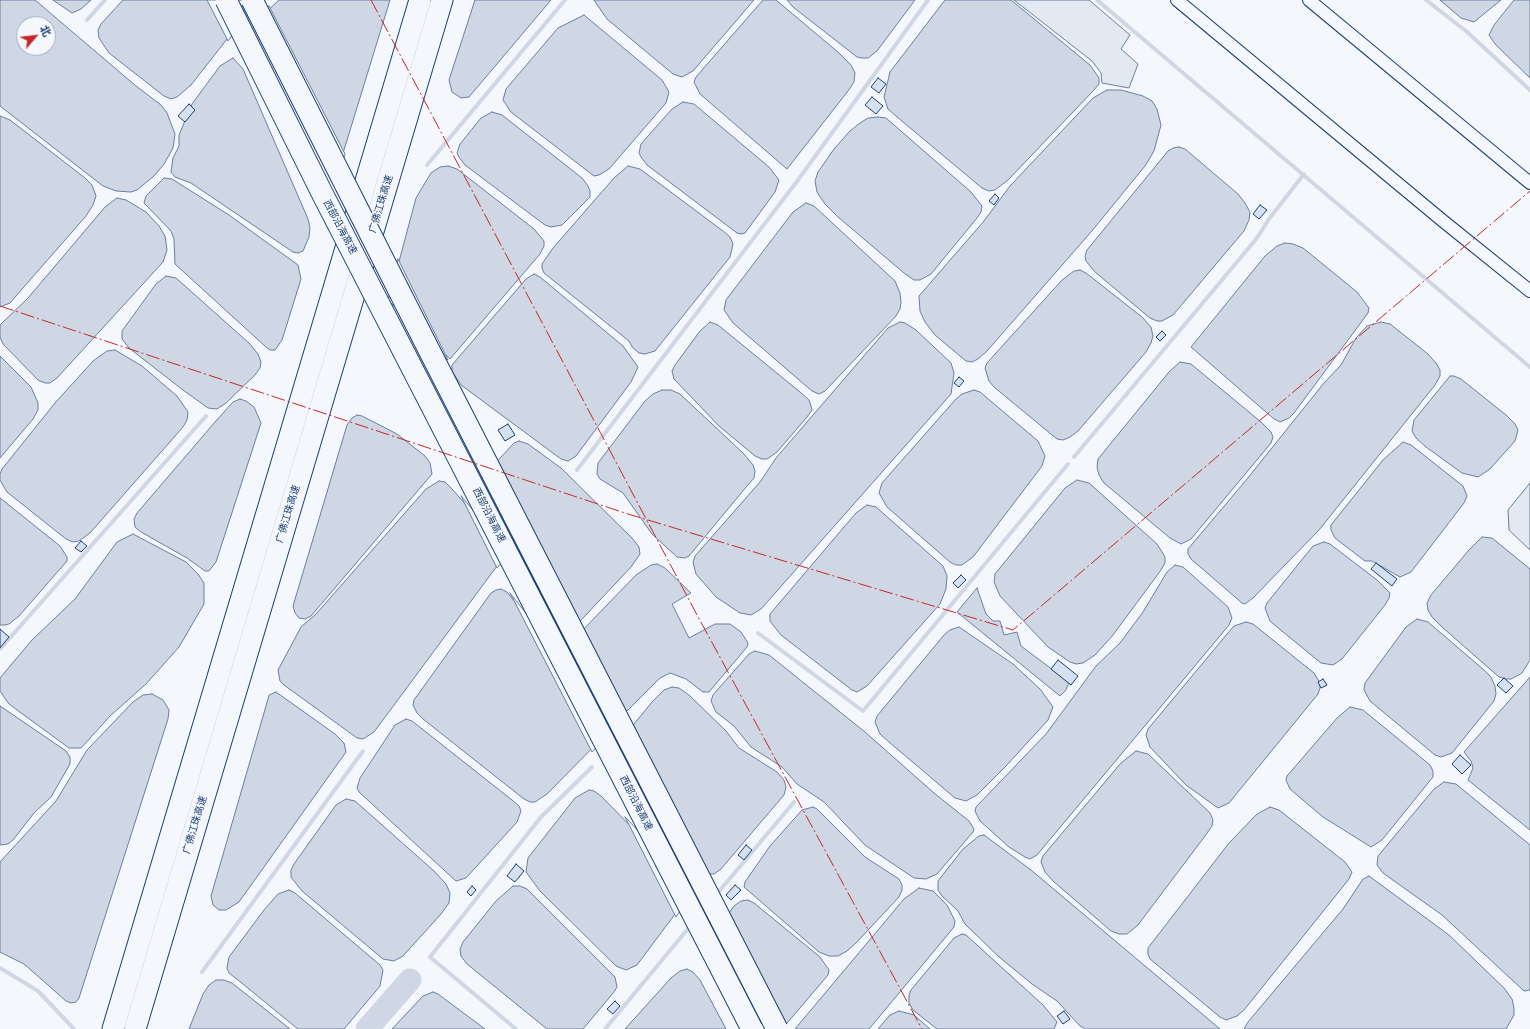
<!DOCTYPE html>
<html>
<head>
<meta charset="utf-8">
<style>
	body { margin:0 }
	#map { position:relative; width:1530px; height:1029px; overflow:hidden; background:#f4f7fb; font-family:Inter,"Noto Sans SC",sans-serif }
	canvas { display:block }
	.north { position:absolute; left:16px; top:16px; width:40px; height:40px; box-sizing:border-box; background:#f4f7fb; border:1px solid #9eadc5; border-radius:50%; rotate:62deg; font-size:11px; font-weight:700; line-height:16px; text-align:center; color:#1d3f73 }
	.north::after { content:''; display:block; margin:auto; width:14px; height:18px; background:#c62828; clip-path:polygon(50% 0,100% 100%,50% 72%,0 100%) }
</style>
</head>
<body>
<div id="map">
<canvas width="1530" height="1029"></canvas>
<div class="north">北</div>
</div>
<script>
const ctx = document.querySelector('canvas').getContext('2d');
ctx.lineJoin = 'round';
function fillPath(path, color) {
  ctx.fillStyle = color;
  ctx.fill(path, 'evenodd');
}
function toPath(rows) {
  const path = new Path2D();
  for (const r of rows) {
    path.moveTo(r[0], r[1]);
    for (let i = 2; i < r.length; i += 2) path.lineTo(r[i], r[i + 1]);
  }
  return path;
}
function stroke(path, color, width, dash) {
  ctx.strokeStyle = color;
  ctx.lineWidth = width;
  ctx.lineCap = dash ? 'butt' : 'round';
  ctx.setLineDash(dash || []);
  ctx.stroke(path);
}
function drawText(font, color, halo, rows, align = 'center') {
  ctx.font = font + ' Inter,"Noto Sans SC",sans-serif';
  ctx.lineWidth = 3;
  ctx.setLineDash([]);
  ctx.textBaseline = 'middle';
  ctx.strokeStyle = halo;
  ctx.fillStyle = color;
  for (const [text, x, y, turn = 0] of rows) {
    ctx.save();
    ctx.translate(x, y);
    ctx.rotate((+turn || 0) * Math.PI / 180);
    ctx.textAlign = isNaN(turn) ? turn : align;
    if (halo) ctx.strokeText(text, 0, 0);
    ctx.fillText(text, 0, 0);
    ctx.restore();
  }
}
const green = toPath([
	[1014,0,1089,0,1130,35,1121,49,1138,64,1129,88,1102,83,1101,73,1092,61,1014,0],
	[1530,483,1530,550,1509,530,1508,510,1530,483]
]);
fillPath(green, '#e3e9f0');
stroke(green, '#687fa3', 1);
const water = toPath([
	[0,0,35,0,136,86,161,105,167,113,175,134,173,148,164,164,154,176,137,190,131,192,116,191,103,186,0,106,0,0],
	[24,24,48,24,48,48,24,48,24,24],
	[53,0,91,0,81,9,72,13,53,0],
	[123,0,238,0,249,11,191,85,177,97,171,99,164,96,109,53,99,38,98,30,101,24,123,0],
	[279,0,390,0,340,163,265,13,279,0],
	[475,0,551,0,469,97,461,98,452,92,449,80,475,0],
	[594,0,754,0,693,71,682,77,673,74,607,19,594,0],
	[763,0,776,0,839,53,851,65,855,73,854,82,848,91,787,169,700,94,694,82,696,77,763,0],
	[787,0,915,0,877,51,868,58,862,58,857,57,793,7,787,0],
	[945,0,1011,0,1090,65,1099,78,1099,84,1094,90,1008,180,995,190,989,191,982,188,903,122,888,109,884,97,890,72,945,0],
	[1440,0,1501,0,1474,22,1461,18,1440,0],
	[1514,0,1530,0,1530,78,1495,44,1489,35,1494,25,1514,0],
	[584,15,662,80,669,92,666,103,609,169,599,175,594,176,511,112,503,100,506,89,558,28,584,15],
	[233,58,243,69,308,219,310,228,309,237,303,251,298,253,293,252,191,183,175,177,171,172,173,158,179,146,179,135,192,104,220,66,233,58],
	[1107,90,1121,90,1143,96,1152,101,1157,109,1161,125,1154,151,1145,166,1091,232,987,351,978,359,972,362,966,361,935,335,925,322,920,311,919,296,984,221,1010,186,1093,98,1107,90],
	[683,102,694,104,769,167,779,180,775,192,745,233,742,234,737,233,647,165,641,157,639,153,641,144,672,109,683,102],
	[492,112,502,115,582,178,588,186,590,191,590,197,562,225,551,227,545,225,465,165,459,157,457,153,460,144,481,118,492,112],
	[0,116,10,120,85,178,92,185,96,196,93,205,86,216,16,296,10,303,0,307,0,116],
	[878,117,886,118,971,192,982,206,981,212,977,218,931,274,920,280,914,280,904,273,838,217,825,204,817,192,815,181,818,172,834,149,850,131,860,123,868,118,878,117],
	[1179,147,1185,149,1238,194,1245,203,1250,212,1249,220,1244,231,1173,315,1162,321,1157,321,1150,318,1095,272,1086,261,1085,256,1087,250,1168,151,1173,148,1179,147],
	[448,166,457,169,534,229,544,241,544,246,540,254,450,359,389,299,416,198,431,173,440,167,448,166],
	[628,166,640,169,723,231,730,237,733,244,730,257,655,351,645,354,639,353,633,348,629,341,544,273,542,268,542,264,553,248,614,178,628,166],
	[164,178,172,179,229,215,298,265,301,279,282,340,275,350,270,350,266,347,175,264,174,239,171,231,144,203,146,196,164,178],
	[117,198,126,200,146,212,159,226,165,236,167,250,163,262,57,378,50,383,45,383,38,380,3,344,0,337,0,325,28,298,105,207,117,198],
	[806,203,814,206,895,281,900,293,901,302,900,309,896,316,825,391,819,394,812,391,733,323,724,310,726,300,793,212,806,203],
	[1285,243,1293,244,1303,248,1357,292,1369,308,1368,313,1294,413,1289,418,1280,422,1274,419,1191,347,1265,256,1277,246,1285,243],
	[1080,270,1086,273,1142,317,1151,327,1153,336,1151,343,1146,352,1078,431,1070,437,1063,440,1057,439,994,387,989,381,985,368,987,363,1062,280,1074,271,1080,270],
	[534,274,540,277,623,346,638,367,631,382,576,456,568,461,561,459,461,385,452,371,452,365,526,279,534,274],
	[166,276,176,278,250,344,258,354,261,362,260,368,255,375,226,403,217,409,208,408,183,390,129,348,122,339,122,331,156,284,166,276],
	[710,322,718,325,800,392,809,400,811,406,812,410,807,417,777,452,767,459,762,459,755,456,719,426,674,379,672,371,675,365,700,331,710,322],
	[900,322,905,323,916,330,951,363,954,373,951,394,761,609,751,615,740,613,716,597,696,574,693,562,695,556,760,482,776,458,888,328,900,322],
	[1381,322,1390,324,1428,354,1436,363,1440,370,1440,376,1435,385,1319,530,1253,598,1245,604,1242,603,1191,559,1188,554,1188,549,1247,479,1324,383,1341,365,1356,338,1367,326,1381,322],
	[115,350,142,366,177,396,188,412,187,420,183,427,90,533,79,541,73,542,66,539,7,492,0,480,0,474,2,469,55,403,93,361,107,351,115,350],
	[0,356,31,387,38,403,38,410,33,419,0,458,0,356],
	[1180,362,1191,364,1261,422,1271,432,1273,437,1271,443,1191,539,1181,544,1170,538,1104,483,1099,475,1097,467,1098,459,1169,372,1180,362],
	[1450,376,1454,376,1461,379,1506,415,1515,424,1518,430,1515,441,1490,469,1478,477,1462,473,1426,447,1416,438,1412,431,1414,420,1450,376],
	[662,390,671,390,680,394,744,454,753,465,755,471,754,478,747,486,689,556,685,558,677,557,652,534,623,493,600,479,597,474,598,463,645,401,653,394,662,390],
	[974,390,980,392,1038,441,1045,456,1042,466,973,557,962,565,956,565,950,562,887,507,879,493,882,483,956,399,962,394,974,390],
	[240,399,246,401,254,407,261,423,216,562,209,571,205,571,187,558,141,532,135,527,134,519,137,513,215,422,233,402,240,399],
	[357,415,362,416,397,434,425,456,430,463,432,474,311,616,305,619,299,618,295,613,293,606,347,425,352,418,357,415],
	[519,441,528,444,561,468,632,538,639,547,640,554,631,567,568,634,478,482,514,443,519,441],
	[1403,442,1411,445,1463,486,1467,496,1464,503,1411,572,1400,577,1372,561,1365,561,1335,538,1331,530,1331,525,1383,460,1403,442],
	[1077,480,1089,483,1157,544,1165,557,1165,563,1161,570,1113,635,1095,655,1083,663,1076,664,1070,662,1048,647,1000,596,994,582,995,574,1065,488,1077,480],
	[439,481,445,482,452,489,496,539,500,562,374,732,363,739,357,738,284,685,280,681,278,670,301,627,316,614,426,489,439,481],
	[0,498,60,546,67,557,67,561,19,616,9,624,4,625,0,625,0,498],
	[867,505,876,507,943,566,947,576,946,589,940,604,867,686,857,692,852,690,781,635,770,621,770,614,856,513,867,505],
	[133,534,186,562,198,574,204,583,204,604,179,647,146,684,110,716,81,748,69,748,9,704,0,691,0,678,32,640,75,599,117,542,133,534],
	[1482,537,1492,538,1530,569,1530,660,1522,673,1511,679,1506,679,1499,677,1442,627,1432,617,1428,610,1427,603,1431,595,1469,550,1482,537],
	[1324,542,1330,544,1377,580,1390,593,1389,598,1385,605,1342,659,1333,665,1321,663,1277,627,1270,621,1265,608,1267,603,1313,546,1324,542],
	[657,564,665,568,691,593,672,604,689,638,715,624,730,624,741,632,748,643,747,647,709,692,703,692,686,679,670,673,660,678,628,710,622,713,578,635,636,575,651,565,657,564],
	[1175,565,1183,567,1228,607,1232,618,1229,625,1037,855,1030,859,1025,857,1009,847,980,821,975,811,976,807,1046,734,1096,666,1120,643,1143,612,1167,572,1175,565],
	[977,588,986,614,993,621,1000,621,1004,635,1017,632,1021,646,1069,682,1066,690,1060,696,957,612,977,588],
	[501,589,507,592,613,727,547,794,535,802,530,802,524,799,423,719,417,713,413,705,414,700,491,593,496,590,501,589],
	[1417,619,1428,622,1484,670,1491,677,1495,686,1496,694,1494,701,1452,753,1441,757,1435,755,1370,701,1364,690,1365,683,1406,627,1417,619],
	[1246,622,1253,624,1314,673,1320,683,1320,688,1318,694,1229,803,1218,808,1186,785,1150,747,1146,735,1148,729,1227,634,1234,626,1246,622],
	[959,627,1013,664,1040,689,1053,707,1048,720,1006,766,977,795,966,801,955,798,889,742,880,734,875,722,877,716,944,635,950,630,959,627],
	[755,651,769,655,865,732,934,793,969,821,974,829,973,832,937,874,926,879,914,878,865,845,824,802,797,784,782,767,751,747,734,726,716,712,711,701,713,695,749,654,755,651],
	[1530,677,1530,830,1468,780,1473,768,1471,761,1464,752,1530,677],
	[672,687,679,688,689,695,726,731,739,748,777,772,784,780,786,787,784,795,721,869,714,874,707,874,607,757,652,702,664,690,672,687],
	[276,692,335,734,344,743,346,752,239,902,226,910,219,910,213,905,211,896,268,699,269,695,276,692],
	[152,694,163,700,169,710,168,719,79,998,76,1002,71,1003,66,1001,24,964,0,952,0,862,56,801,87,750,133,702,143,695,152,694],
	[0,706,66,751,70,757,70,764,51,797,34,813,13,840,8,844,0,845,0,706],
	[1350,707,1363,710,1430,765,1433,771,1433,777,1428,783,1382,840,1371,847,1323,817,1290,789,1286,780,1287,776,1337,718,1350,707],
	[406,719,412,721,512,800,519,806,521,811,517,822,466,878,456,881,359,792,357,788,360,778,395,725,406,719],
	[1136,751,1148,754,1210,813,1213,820,1212,826,1205,836,1138,925,1127,934,1119,934,1111,931,1053,881,1045,872,1041,862,1043,856,1120,764,1136,751],
	[1444,782,1456,784,1530,845,1530,990,1524,991,1442,915,1383,873,1377,865,1378,856,1434,789,1444,782],
	[589,790,594,791,601,796,693,890,637,965,626,970,616,966,540,891,526,872,528,858,575,798,589,790],
	[346,799,355,801,434,871,446,884,450,893,449,903,441,914,403,956,394,961,383,959,302,891,291,877,291,870,294,864,336,805,346,799],
	[813,807,817,809,865,857,899,879,902,885,902,890,899,897,856,943,847,951,838,956,829,956,819,952,744,887,745,882,770,846,802,810,813,807],
	[1270,807,1279,810,1345,862,1352,872,1349,879,1244,1010,1237,1016,1226,1020,1220,1017,1150,959,1148,954,1148,948,1229,843,1257,814,1270,807],
	[984,835,1031,870,1220,1029,1086,1029,1080,1026,1057,1001,1032,984,998,956,965,924,958,911,942,896,938,890,938,881,963,849,979,836,984,835],
	[1369,876,1449,935,1504,988,1512,999,1514,1008,1514,1015,1506,1029,1244,1029,1248,1022,1343,909,1363,879,1369,876],
	[513,886,520,886,527,889,615,977,617,987,614,992,583,1029,547,1029,467,964,461,956,460,949,463,942,496,901,513,886],
	[919,888,933,891,947,905,955,921,954,927,869,1029,795,1029,904,899,919,888],
	[289,890,295,893,380,965,383,970,380,986,344,1029,298,1029,238,980,229,973,227,968,229,957,264,910,278,894,289,890],
	[748,900,754,903,820,957,829,970,828,975,782,1029,727,916,734,906,741,901,748,900],
	[962,934,966,935,1043,1005,1057,1022,1054,1029,937,1029,913,1010,909,1003,909,995,911,990,954,938,962,934],
	[687,969,693,972,700,980,726,1029,625,1029,671,978,680,971,687,969],
	[216,980,224,980,232,983,290,1029,189,1029,203,994,209,985,216,980],
	[433,992,438,994,485,1029,392,1029,423,996,433,992],
	[899,1011,914,1015,930,1029,878,1029,890,1015,899,1011]
]);
fillPath(water, '#cfd7e4');
stroke(water, '#687fa3', 1);
const pier = toPath([
	[207,0,241,0,251,10,228,41,207,0],
	[269,6,345,154,342,164,263,11,269,6],
	[398,259,448,360,388,300,398,259],
	[461,496,497,538,501,563,497,568,461,496],
	[510,593,615,726,592,752,510,593],
	[625,817,695,890,676,917,625,817]
]);
fillPath(pier, '#f4f7fb');
stroke(pier, '#687fa3', 1);
stroke(toPath([
	[1097,0,1530,367],
	[1426,0,1466,31,1530,90],
	[87,20,105,0],
	[427,165,565,0],
	[1074,457,1257,238,1269,219,1304,174],
	[577,470,798,180,928,0],
	[758,633,863,711,1068,464],
	[0,649,206,416],
	[716,895,794,802],
	[0,968,38,991,74,1029],
	[202,972,363,751],
	[516,1029,430,957,541,817,592,767],
	[605,1029,691,925]
]), '#cfd7e4', 4);
stroke(toPath([
	[367,1029,410,980]
]), '#cfd7e4', 23);
const building = toPath([
	[878,78,886,84,879,93,871,87,878,78],
	[872,97,883,106,876,114,865,105,872,97],
	[189,104,195,110,185,122,178,116,189,104],
	[995,194,999,198,994,205,989,201,995,194],
	[1260,205,1267,210,1259,219,1253,214,1260,205],
	[1162,331,1166,335,1160,341,1156,337,1162,331],
	[959,377,964,381,959,387,954,383,959,377],
	[508,424,515,435,505,441,498,430,508,424],
	[81,541,87,546,81,552,75,548,81,541],
	[1376,563,1397,579,1392,586,1371,569,1376,563],
	[961,575,966,580,958,588,953,583,961,575],
	[0,629,9,637,0,648,0,629],
	[1058,660,1078,676,1071,685,1051,669,1058,660],
	[1504,678,1513,686,1506,693,1497,685,1504,678],
	[1323,679,1327,685,1321,688,1318,682,1323,679],
	[1460,755,1471,765,1462,774,1452,764,1460,755],
	[746,845,752,850,744,860,738,855,746,845],
	[516,864,524,871,515,882,507,876,516,864],
	[735,885,741,890,731,900,726,895,735,885],
	[472,886,476,890,471,896,467,892,472,886],
	[615,1001,620,1006,613,1014,607,1009,615,1001],
	[1064,1011,1070,1019,1063,1024,1057,1016,1064,1011]
]);
fillPath(building, '#d5e0f0');
stroke(building, '#1d3f73', 1);
const street = toPath([
	[1177,0,1443,221,1530,291],
	[1309,0,1530,183]
]);
const highway = toPath([
	[113,1029,420,0],
	[135,1029,442,0]
]);
stroke(street, '#1d3f73', 14);
stroke(highway, '#1d3f73', 23);
stroke(street, '#f4f7fb', 12);
stroke(highway, '#f4f7fb', 21);
const highwayBridge = toPath([
	[226,0,322,193,752,1029],
	[252,0,429,350,777,1029]
]);
stroke(highwayBridge, '#1d3f73', 23, []);
stroke(highwayBridge, '#f4f7fb', 21);
stroke(toPath([
	[371,0,696,613,922,1029],
	[0,306,628,514,1013,630,1530,191]
]), '#c62828', 1, [14, 3, 2, 3]);
drawText('10px', '#1d3f73', '#f4f7fb', [
	["广佛江珠高速",381,204,-73],
	["西部沿海高速",340,227,62],
	["广佛江珠高速",288,514,-73],
	["西部沿海高速",489,515,63],
	["西部沿海高速",636,803,63],
	["广佛江珠高速",195,825,-73]
]);
</script>
</body>
</html>
